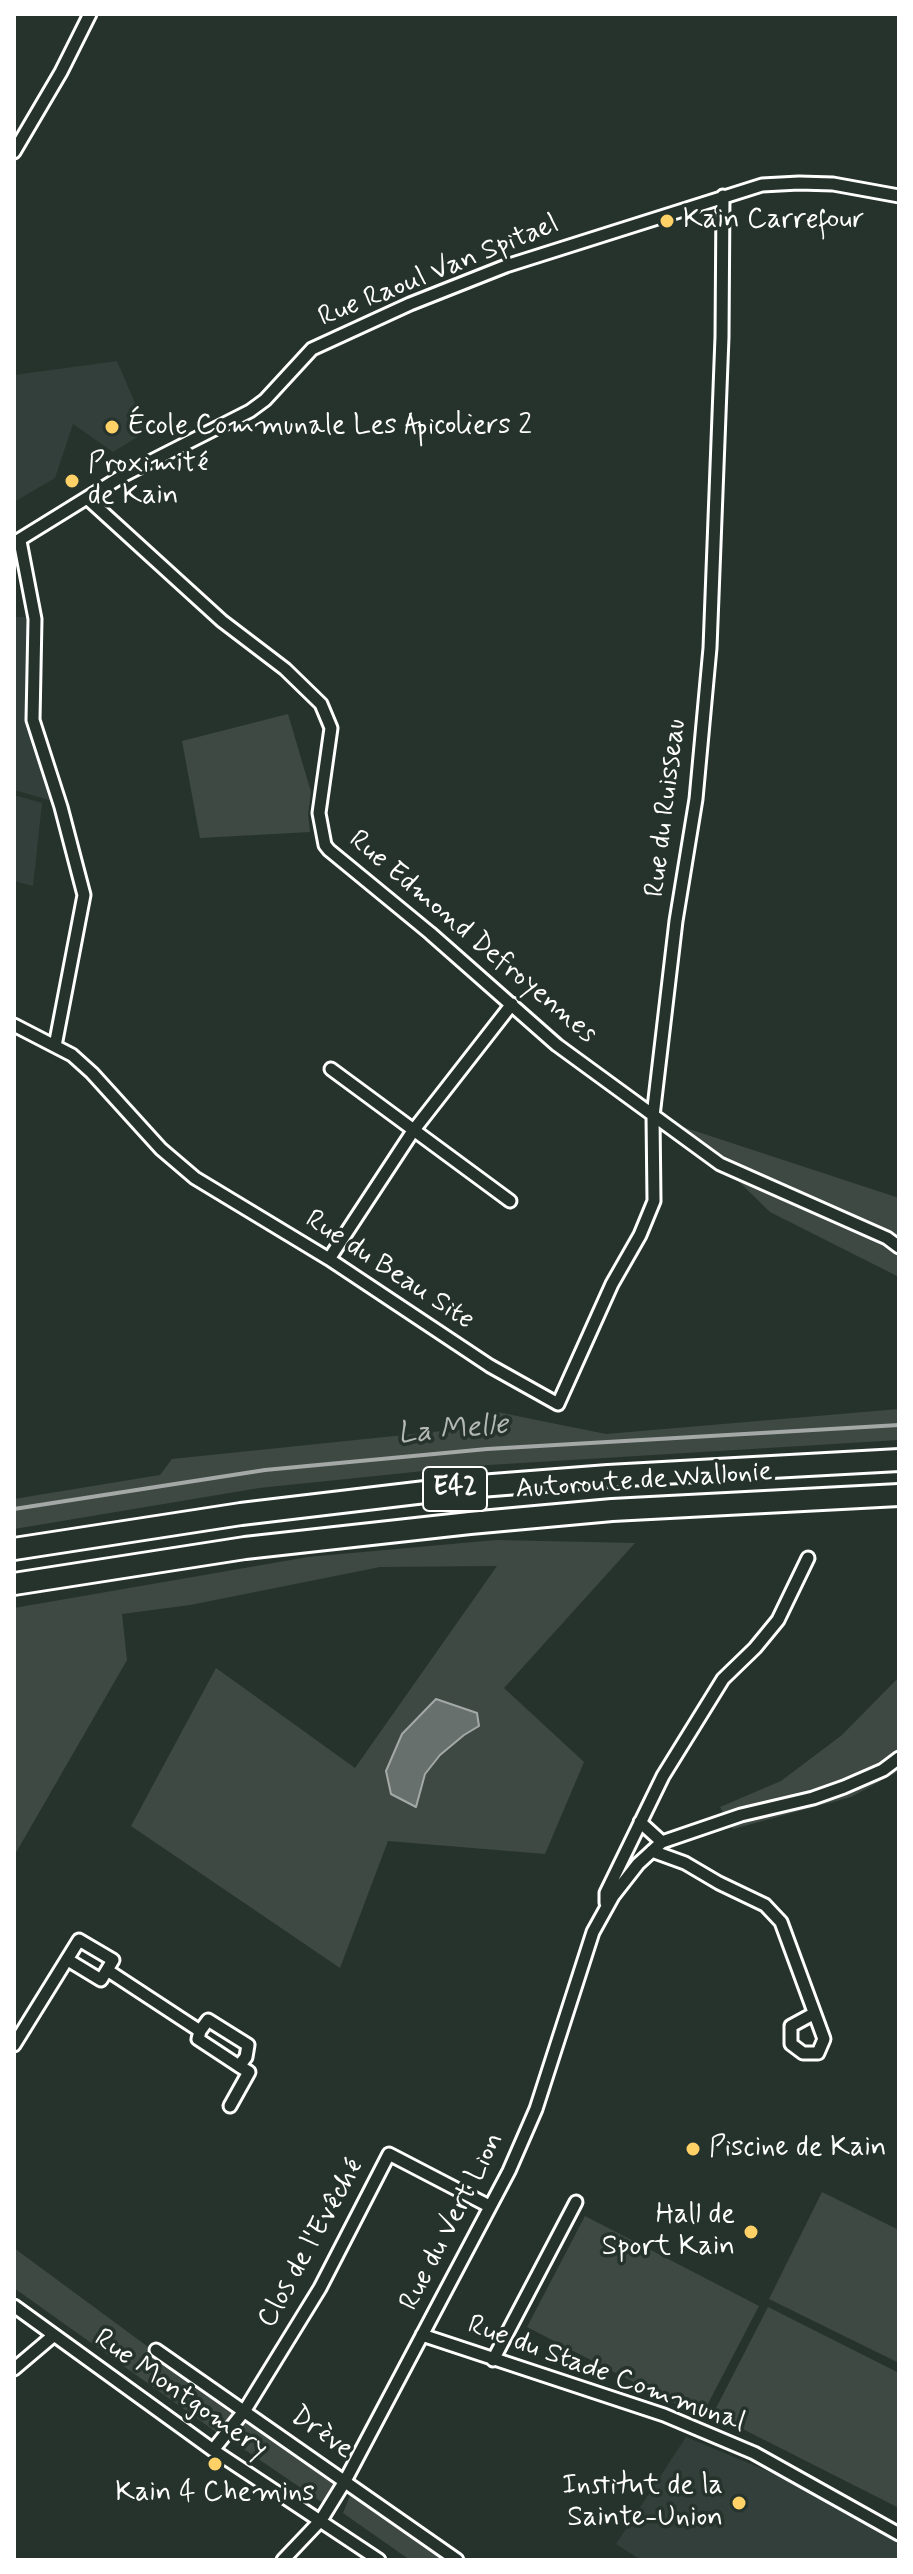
<!DOCTYPE html>
<html>
<head>
<meta charset="utf-8">
<style>
	body { margin:0 }
	#map { position:relative; width:913px; height:2574px; overflow:hidden; background:#26332d; font-family:Mynerve,sans-serif }
	canvas { display:block }
	.frame { position:absolute; inset:0; border:16px solid #fff; pointer-events:none }
</style>
</head>
<body>
<div id="map">
<canvas width="913" height="2574"></canvas>
<div class="frame"></div>
</div>
<script>
const ctx = document.querySelector('canvas').getContext('2d');
ctx.lineJoin = 'round';
function fillPath(path, color) {
  ctx.fillStyle = color;
  ctx.fill(path, 'evenodd');
}
function toPath(rows) {
  const path = new Path2D();
  for (const r of rows) {
    path.moveTo(r[0], r[1]);
    for (let i = 2; i < r.length; i += 2) path.lineTo(r[i], r[i + 1]);
  }
  return path;
}
function stroke(path, color, width, dash) {
  ctx.strokeStyle = color;
  ctx.lineWidth = width;
  ctx.lineCap = dash ? 'butt' : 'round';
  ctx.setLineDash(dash || []);
  ctx.stroke(path);
}
function drawText(font, color, halo, rows, align = 'center') {
  ctx.font = font + ' Mynerve,sans-serif';
  ctx.lineWidth = 7;
  ctx.setLineDash([]);
  ctx.textBaseline = 'middle';
  ctx.strokeStyle = halo;
  ctx.fillStyle = color;
  for (const [text, x, y, turn = 0] of rows) {
    ctx.save();
    ctx.translate(x, y);
    ctx.rotate((+turn || 0) * Math.PI / 180);
    ctx.textAlign = isNaN(turn) ? turn : align;
    if (halo) ctx.strokeText(text, 0, 0);
    ctx.fillText(text, 0, 0);
    ctx.restore();
  }
}
fillPath(toPath([
	[117,361,147,431,113,452,73,424,55,478,14,502,14,375],
	[14,617,31,617,30,721,56,802,14,790],
	[14,795,42,803,33,886,14,881],
	[686,2437,806,2487,899,2540,899,2560,641,2560,616,2544]
]), '#333f3a');
fillPath(toPath([
	[288,714,311,792,308,814,310,832,200,838,182,741],
	[683,1127,899,1198,899,1277,770,1212],
	[899,1409,899,1440,472,1466,259,1488,14,1529,14,1499,160,1475,172,1459,491,1426,497,1412,606,1434],
	[496,1540,635,1543,504,1688,584,1762,545,1854,388,1841,340,1968,131,1826,216,1668,355,1768,497,1566,380,1567,190,1605,122,1614,127,1660,14,1856,14,1608,308,1557],
	[899,1677,899,1771,851,1797,733,1829,720,1807,781,1781,842,1735],
	[822,2192,899,2230,899,2363,769,2299],
	[585,2216,759,2306,701,2417,527,2327],
	[14,2248,235,2411,219,2434,14,2288],
	[768,2307,899,2373,899,2508,713,2414],
	[246,2417,335,2480,323,2503,232,2441],
	[352,2490,451,2560,410,2560,343,2513]
]), '#3e4944');
const water = toPath([
	[436,1699,477,1713,479,1726,464,1735,440,1755,425,1774,416,1807,391,1794,386,1771,402,1734,436,1699]
]);
fillPath(water, '#67706c');
stroke(water, '#a4a9a7', 2);
stroke(toPath([
	[14,1509,265,1470,487,1449,899,1425]
]), '#a4a9a7', 4);
const street = toPath([
	[14,152,61,72,90,14],
	[87,498,222,621,285,669,321,704,331,728,319,813,325,845,329,850,430,933,557,1045,720,1164,887,1238,899,1247],
	[20,541,35,619,33,720,61,807,84,895,55,1046],
	[14,543,124,475,250,411,265,400,312,349,410,304,506,266,762,185,799,183,833,184,899,196],
	[14,1025,72,1055,92,1073,161,1149,195,1178,329,1259,490,1366,558,1404,612,1284,640,1235,654,1201,653,1116,676,921,696,799,710,648,722,337,723,196],
	[331,1069,510,1201],
	[329,1259,413,1131,512,1004],
	[640,1822,662,1842],
	[652,1851,685,1863,719,1883,765,1905,781,1922,824,2039,818,2053,803,2053,791,2044,791,2026,813,2014],
	[606,1903,606,1893,663,1776,723,1679,755,1648,778,1620,808,1558],
	[107,1970,200,2031,208,2020,248,2045,246,2057,239,2066,198,2039,200,2031],
	[14,2045,79,1940,113,1960,101,1980,68,1960],
	[230,2106,249,2072,239,2066],
	[14,2306,213,2450,379,2560],
	[422,2335,664,2415,754,2453,899,2534],
	[156,2350,457,2560],
	[493,2360,576,2202],
	[14,2369,53,2336],
	[213,2450,245,2410,320,2288,389,2154,489,2206],
	[283,2560,321,2520,345,2481,509,2171,536,2109,593,1932,613,1896,638,1864,662,1842,741,1815,813,1798,844,1787,883,1770,899,1758]
]);
const highway = toPath([
	[14,1549,241,1514,467,1487,608,1476,899,1460],
	[14,1584,245,1548,470,1523,612,1510,899,1495]
]);
stroke(street, '#fff', 17);
stroke(highway, '#fff', 26);
stroke(street, '#26332d', 11);
stroke(highway, '#26332d', 20);
for (const [x, y, r, color] of [
	[667,221,8,"#ffd166"],
	[112,427,8,"#ffd166"],
	[72,481,8,"#ffd166"],
	[693,2149,8,"#ffd166"],
	[751,2232,8,"#ffd166"],
	[215,2464,8,"#ffd166"],
	[739,2503,8,"#ffd166"]
]) {
  const dot = new Path2D();
  dot.arc(x, y, r, 0, 2 * Math.PI);
  ctx.fillStyle = color;
  ctx.fill(dot);
  stroke(dot, '#26332d', 3);
}
for (const [x, y, w] of [
	[455,1489,64]
]) {
  const box = new Path2D();
  box.roundRect(x - w / 2, y - 22, w, 44, 6);
  ctx.fillStyle = '#26332d';
  ctx.fill(box);
  stroke(box, '#fff', 2);
}
drawText('bold 26px', '#fff', null, [
	["E42",455,1489]
]);
drawText('28px', '#fff', '#26332d', [
	["Kain Carrefour",683,221],
	["École Communale Les Apicoliers 2",128,427],
	["Proximité",88,465],
	["de Kain",88,497],
	["Piscine de Kain",709,2149],
	["Hall de",735,2216,"right"],
	["Sport Kain",735,2248,"right"],
	["Institut de la",723,2487,"right"],
	["Sainte-Union",723,2519,"right"],
	["Kain 4 Chemins",215,2494,"center"]
], 'left');
drawText('28px', '#fff', '#26332d', [
	["Rue Raoul Van Spitael",439,272,-22],
	["Rue du Ruisseau",667,808,-83],
	["Rue Edmond Defroyennes",472,938,40],
	["Rue du Beau Site",389,1271,33],
	["Autoroute de Wallonie",644,1482,-4],
	["Rue du Vert Lion",453,2222,-63],
	["Clos de l'Evêché",312,2244,-61],
	["Rue du Stade Communal",606,2375,20],
	["Rue Montgomery",180,2395,35],
	["Drève",321,2434,35]
]);
drawText('italic 30px', '#b3b8b6', '#26332d', [
	["La Melle",453,1431,-5]
]);
</script>
</body>
</html>
